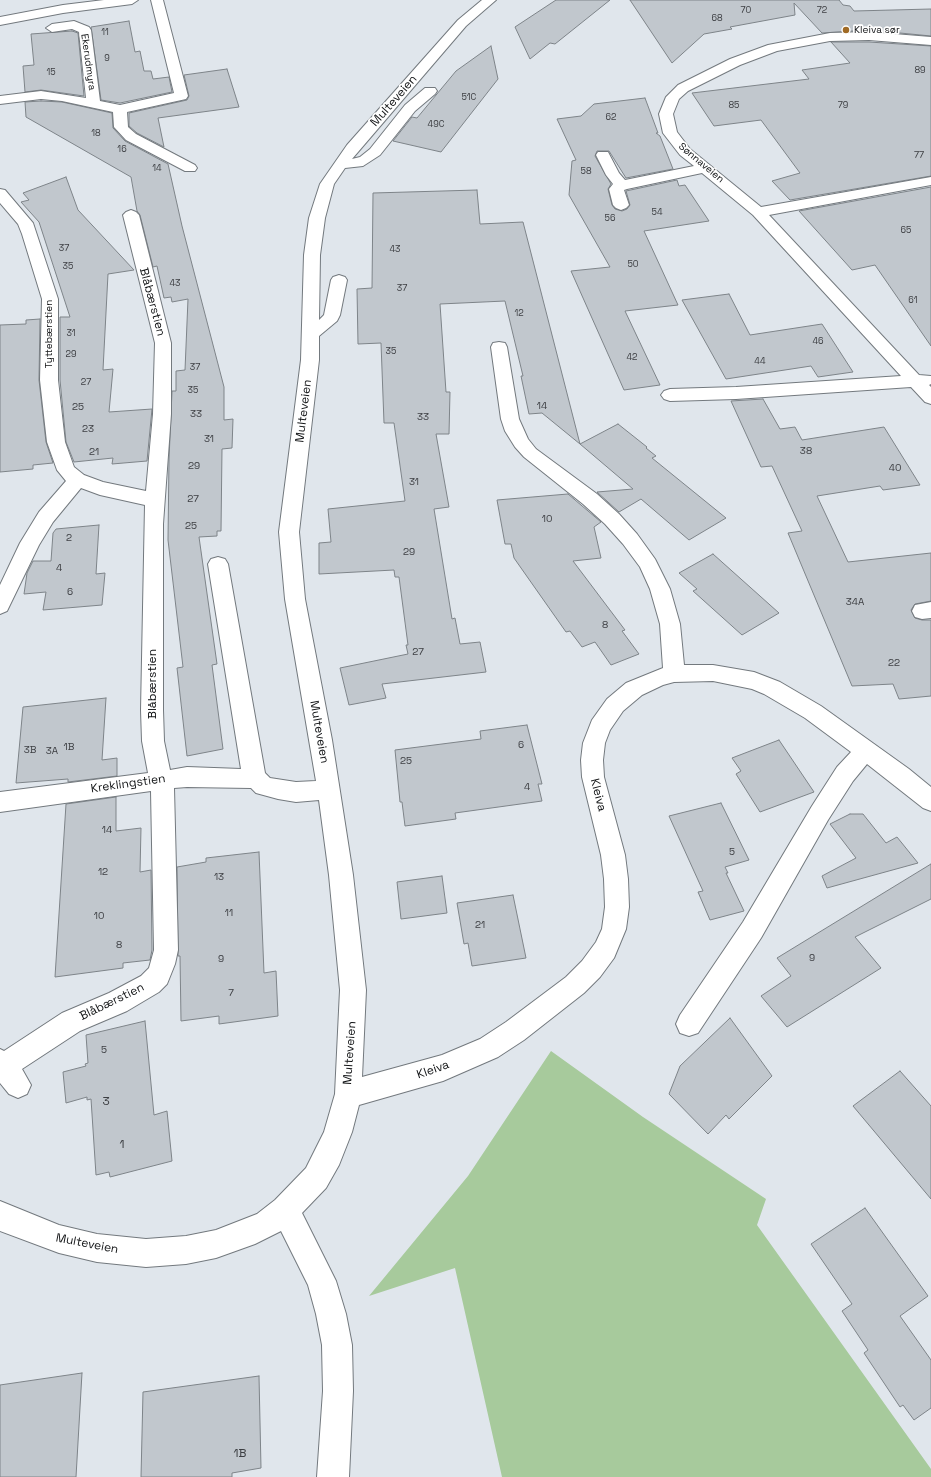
<!DOCTYPE html>
<html>
<head>
<meta charset="utf-8">
<style>
	body { margin:0 }
	canvas { display:block; background:#e0e6ec }
</style>
</head>
<body>
<canvas width="931" height="1477"></canvas>
<script>
const ctx = document.querySelector('canvas').getContext('2d');
ctx.lineJoin = 'round';
function fillPath(path, color) {
  ctx.fillStyle = color;
  ctx.fill(path, 'evenodd');
}
function toPath(rows) {
  const path = new Path2D();
  for (const r of rows) {
    path.moveTo(r[0], r[1]);
    for (let i = 2; i < r.length; i += 2) path.lineTo(r[i], r[i + 1]);
  }
  return path;
}
function stroke(path, color, width, dash) {
  ctx.strokeStyle = color;
  ctx.lineWidth = width;
  ctx.lineCap = dash ? 'butt' : 'round';
  ctx.setLineDash(dash || []);
  ctx.stroke(path);
}
function drawText(font, color, halo, rows, align = 'center') {
  ctx.font = font + ' "Space Grotesk",sans-serif';
  ctx.lineWidth = 3.5;
  ctx.setLineDash([]);
  ctx.textBaseline = 'middle';
  ctx.strokeStyle = halo;
  ctx.fillStyle = color;
  for (const [text, x, y, turn = 0] of rows) {
    ctx.save();
    ctx.translate(x, y);
    ctx.rotate((+turn || 0) * Math.PI / 180);
    ctx.textAlign = isNaN(turn) ? turn : align;
    if (halo) ctx.strokeText(text, 0, 0);
    ctx.fillText(text, 0, 0);
    ctx.restore();
  }
}
fillPath(toPath([
	[551,1051,643,1117,766,1199,757,1225,931,1469,931,1477,502,1477,455,1268,369,1296,468,1176]
]), '#a7ca9c');
const building = toPath([
	[556,0,610,0,555,44,550,43,530,59,515,27,556,0],
	[630,0,839,0,843,5,850,6,854,11,931,9,931,36,869,30,822,33,794,3,795,15,730,27,732,29,704,34,672,63,630,0],
	[129,21,135,52,140,51,144,71,151,71,153,79,169,77,172,92,120,103,101,100,91,27,129,21],
	[72,31,78,33,84,96,41,90,25,92,23,66,34,65,31,34,72,31],
	[831,42,869,42,931,46,931,176,790,200,772,181,800,173,761,120,714,126,692,93,809,79,802,70,850,63,831,42],
	[491,46,498,79,441,152,393,141,412,117,417,118,456,71,491,46],
	[227,69,239,107,158,118,164,147,137,133,129,126,129,113,187,100,189,96,184,75,227,69],
	[645,98,658,133,656,133,660,136,673,169,626,178,609,151,597,151,595,156,611,184,608,189,612,205,615,209,622,211,627,209,630,205,626,191,677,180,679,186,685,185,709,221,644,231,678,305,625,311,660,385,624,390,571,271,610,267,569,195,572,161,576,160,557,119,581,116,594,104,645,98],
	[41,101,62,102,112,113,113,128,125,141,168,164,182,226,224,387,224,420,233,419,232,448,222,449,221,531,217,531,217,536,199,537,217,664,212,665,223,749,187,756,177,668,183,667,168,540,169,459,172,391,176,391,176,371,185,370,188,299,172,302,171,297,164,298,157,266,153,267,140,215,137,211,131,177,26,117,25,102,41,101],
	[66,177,78,210,134,270,108,274,103,370,113,369,109,412,152,409,147,461,112,464,113,458,74,462,66,442,60,380,60,317,70,317,39,222,21,202,29,200,23,193,66,177],
	[931,187,931,346,875,265,852,270,799,211,931,187],
	[477,190,480,224,523,222,580,444,542,413,529,414,521,376,523,376,505,301,440,304,446,392,450,392,449,434,436,434,449,507,434,509,452,619,455,618,460,644,480,642,486,672,382,684,386,698,349,705,340,668,408,654,406,645,408,645,399,577,395,577,394,570,319,574,319,543,331,542,328,509,405,501,394,423,384,423,381,343,358,344,357,289,372,288,373,193,477,190],
	[729,294,750,335,822,324,853,372,818,377,811,366,726,379,682,300,729,294],
	[40,319,39,380,46,442,53,463,33,465,33,469,0,472,0,325,26,324,26,320,40,319],
	[763,399,780,429,795,427,802,440,884,427,920,485,883,490,880,486,817,496,848,562,931,553,931,601,915,604,911,610,915,618,922,620,931,620,931,696,899,699,893,684,852,686,788,533,802,531,772,466,761,467,731,401,763,399],
	[618,424,647,447,646,448,656,456,652,458,726,518,689,540,641,499,619,512,597,492,633,489,580,444,618,424],
	[568,494,601,522,594,527,601,558,573,561,625,630,622,631,639,654,611,665,595,642,582,647,570,631,566,632,514,558,511,544,505,544,497,500,568,494],
	[99,525,96,574,105,573,102,605,43,610,46,592,24,594,27,573,33,561,51,561,53,533,56,529,99,525],
	[713,554,779,613,742,635,693,591,697,589,679,573,713,554],
	[106,698,102,760,117,758,117,776,68,782,68,779,16,783,23,707,106,698],
	[527,725,542,784,538,784,542,801,455,813,456,819,405,826,402,802,400,802,395,750,481,739,480,731,527,725],
	[779,740,814,792,760,812,736,774,741,771,732,758,779,740],
	[116,797,116,831,141,828,140,872,151,870,152,950,150,960,123,963,123,968,55,977,66,804,116,797],
	[721,803,749,860,725,867,728,873,726,873,744,911,710,920,698,892,703,891,669,816,721,803],
	[850,814,863,814,886,843,897,837,918,863,827,888,822,876,856,858,830,824,850,814],
	[259,852,264,973,276,971,278,1016,219,1024,219,1016,181,1021,180,956,178,956,177,867,206,862,206,858,259,852],
	[931,864,931,899,855,937,881,968,787,1027,761,996,791,976,777,958,931,864],
	[442,876,447,913,401,919,397,882,442,876],
	[513,895,526,958,472,966,468,943,464,944,457,903,513,895],
	[730,1018,772,1076,729,1119,726,1115,708,1134,669,1094,680,1066,730,1018],
	[145,1021,154,1115,167,1111,172,1161,110,1177,109,1172,96,1175,91,1099,87,1100,87,1097,66,1103,63,1072,86,1066,85,1064,88,1063,86,1035,145,1021],
	[900,1071,931,1106,931,1199,853,1106,900,1071],
	[865,1208,928,1296,900,1316,931,1360,931,1408,914,1420,903,1405,900,1407,864,1353,868,1350,842,1311,852,1304,811,1244,865,1208],
	[82,1373,76,1477,0,1477,0,1385,82,1373],
	[259,1376,261,1468,232,1473,232,1477,141,1477,143,1392,259,1376]
]);
fillPath(building, '#c1c7cd');
stroke(building, '#7e8489', 1);
const minor = toPath([
	[104,0,138,0,132,4,63,13,0,25,0,17,63,5,104,0],
	[151,0,163,0,188,96,186,99,127,112,128,127,136,134,195,165,197,168,195,171,185,171,126,140,114,127,113,112,62,101,41,99,0,104,0,96,41,91,86,98,79,32,72,29,52,32,46,28,52,24,74,21,89,27,91,30,100,101,120,105,174,93,151,0],
	[482,0,496,0,466,26,352,159,360,157,370,149,405,105,425,88,435,88,437,91,435,94,415,111,380,155,363,166,345,168,334,184,325,218,320,255,319,320,324,315,331,280,333,277,339,275,345,277,347,280,340,315,337,321,319,336,319,360,299,532,305,599,332,740,353,875,366,990,362,1077,442,1055,480,1039,506,1022,566,977,582,961,596,942,602,929,605,907,604,879,601,855,582,777,581,760,583,743,592,720,607,699,626,683,663,668,660,624,650,589,640,567,623,544,605,524,583,504,524,457,515,447,505,431,501,419,491,347,493,343,499,342,505,343,507,347,519,419,528,439,536,449,597,494,619,514,637,534,655,559,670,589,680,624,684,665,713,665,754,672,780,682,821,706,909,769,931,787,931,811,923,808,867,764,853,781,828,820,761,938,698,1033,689,1036,680,1033,676,1024,680,1015,743,922,812,806,837,767,851,752,805,718,764,694,752,689,713,681,674,682,663,685,642,695,623,711,610,730,605,743,603,760,604,777,625,855,628,879,629,907,626,929,614,958,600,977,584,993,524,1040,498,1057,443,1081,359,1105,352,1132,339,1165,326,1188,302,1213,336,1281,346,1314,352,1345,353,1391,349,1477,317,1477,323,1391,322,1345,316,1314,308,1285,281,1231,255,1244,216,1258,186,1264,146,1267,97,1262,59,1253,0,1231,0,1201,59,1225,97,1234,146,1239,186,1236,216,1230,257,1214,275,1200,306,1168,324,1132,335,1094,340,990,329,875,319,800,296,802,278,799,256,793,251,788,187,787,174,788,178,950,175,964,167,984,159,992,127,1011,80,1031,22,1069,31,1085,27,1094,18,1098,9,1094,0,1083,0,1049,4,1051,62,1013,109,993,141,976,149,968,154,950,151,791,0,812,0,792,148,773,142,741,141,710,145,505,100,495,81,488,53,522,39,545,7,611,0,614,0,585,20,543,39,512,66,481,57,470,47,442,40,380,42,299,22,234,18,224,0,203,0,189,5,190,33,223,58,299,58,380,65,442,74,467,84,475,103,482,146,491,153,414,155,343,123,215,126,212,131,210,136,212,139,215,171,343,171,414,163,524,163,710,164,741,170,770,187,767,241,769,208,564,211,559,218,557,225,559,228,564,265,773,270,778,296,782,316,781,285,599,279,532,301,360,304,255,309,218,320,184,347,145,458,20,482,0],
	[869,32,931,37,931,45,869,40,830,41,777,51,740,65,688,91,679,99,673,114,677,132,690,149,761,207,931,177,931,185,769,215,919,375,931,376,931,384,929,385,931,387,931,404,925,402,911,387,736,399,670,401,664,399,661,395,664,391,670,389,736,387,901,376,753,215,702,173,627,189,624,190,629,205,626,208,621,210,616,208,613,205,609,189,613,184,606,175,596,155,598,152,608,152,619,173,625,180,694,166,680,155,663,133,659,114,666,97,678,85,730,59,768,45,830,33,869,32],
	[931,602,931,618,922,619,915,617,912,611,915,605,931,602]
]);
stroke(minor, '#73797e', 2);
fillPath(minor, '#fff');
for (const [x, y, r, color] of [
	[846,30,4,"#a06a24"]
]) {
  const dot = new Path2D();
  dot.arc(x, y, r, 0, 2 * Math.PI);
  ctx.fillStyle = color;
  ctx.fill(dot);
  stroke(dot, '#fff', 1.5);
}
drawText('9px', '#3c3e42', null, [
	["70",746,11],
	["72",822,11],
	["68",717,19],
	["11",105,33],
	["9",107,59],
	["89",920,71],
	["15",51,73],
	["51C",469,98],
	["85",734,106],
	["79",843,106],
	["62",611,118],
	["49C",436,125],
	["18",96,134],
	["16",122,150],
	["77",919,156],
	["14",157,169],
	["58",586,172],
	["54",657,213],
	["56",610,219],
	["65",906,231],
	["37",64,249],
	["43",395,250],
	["50",633,265],
	["35",68,267],
	["43",175,284],
	["37",402,289],
	["61",913,301],
	["12",519,314],
	["31",71,334],
	["46",818,342],
	["35",391,352],
	["29",71,355],
	["42",632,358],
	["44",760,362],
	["37",195,368],
	["27",86,383],
	["35",193,391]
]);
drawText('10px', '#0f1113', '#fff', [
	["Kleiva sør",854,30]
], 'left');
drawText('10px', '#0f1113', '#fff', [
	["Ekerudmyra",88,62,82],
	["Sønnaveien",701,163,40],
	["Tyttebærstien",49,334,-90]
]);
drawText('10px', '#3c3e42', null, [
	["14",542,406],
	["25",78,407],
	["33",196,414],
	["33",423,417],
	["23",88,429],
	["31",209,439],
	["38",806,451],
	["21",94,452],
	["29",194,466],
	["40",895,468],
	["31",414,482],
	["27",193,499],
	["10",547,519],
	["25",191,526],
	["2",69,538],
	["29",409,552],
	["4",59,568],
	["6",70,592],
	["34A",855,602],
	["8",605,625],
	["27",418,652],
	["22",894,663],
	["6",521,745],
	["1B",69,747],
	["3B",30,750],
	["3A",52,751],
	["25",406,761],
	["4",527,787],
	["14",107,830],
	["5",732,852],
	["12",103,872],
	["13",219,877],
	["11",229,913],
	["10",99,916],
	["21",480,925],
	["8",119,945],
	["9",812,958],
	["9",221,959],
	["7",231,993],
	["5",104,1050]
]);
drawText('12px', '#0f1113', '#fff', [
	["Multeveien",394,101,-49],
	["Blåbærstien",152,302,75],
	["Multeveien",304,411,-83],
	["Blåbærstien",153,684,-90],
	["Multeveien",319,732,80],
	["Kreklingstien",128,784,-8],
	["Kleiva",598,795,76],
	["Blåbærstien",112,1002,-26],
	["Multeveien",350,1053,-86],
	["Kleiva",433,1070,-19],
	["Multeveien",87,1244,11]
]);
drawText('12px', '#3c3e42', null, [
	["3",106,1102],
	["1",122,1145],
	["1B",240,1454]
]);
</script>
</body>
</html>
